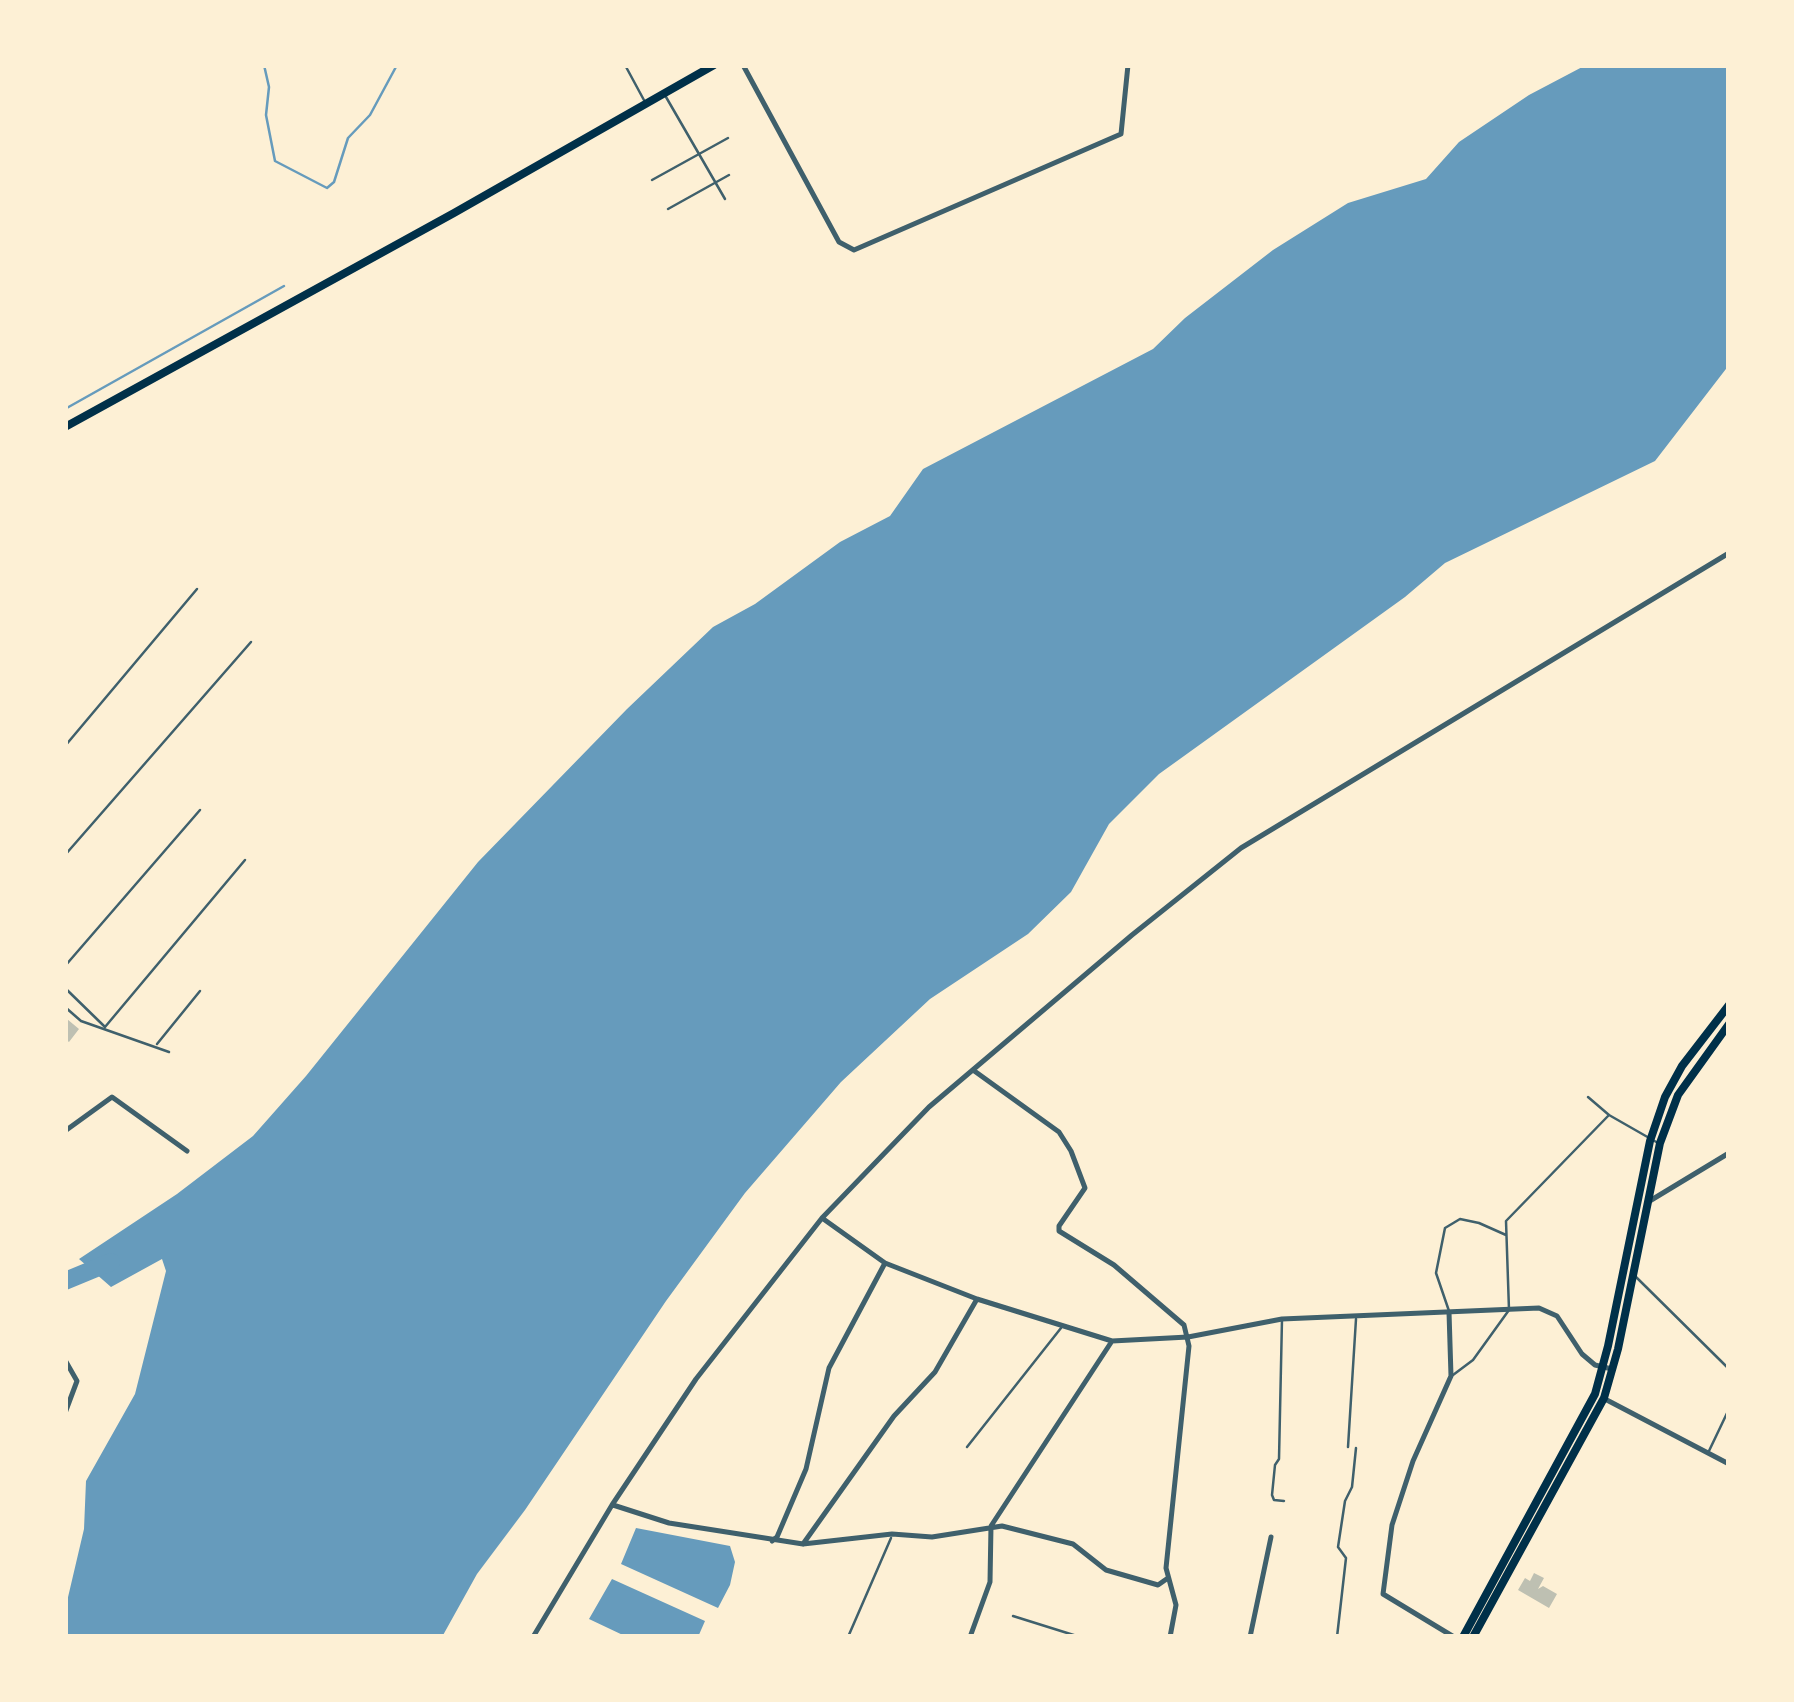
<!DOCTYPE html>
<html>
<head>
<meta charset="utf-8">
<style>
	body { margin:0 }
	#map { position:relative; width:1794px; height:1702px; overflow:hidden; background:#fdf0d5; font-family:Figtree,sans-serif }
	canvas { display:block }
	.frame { position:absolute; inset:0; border:68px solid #fdf0d5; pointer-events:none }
</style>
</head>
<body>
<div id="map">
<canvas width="1794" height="1702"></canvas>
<div class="frame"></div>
</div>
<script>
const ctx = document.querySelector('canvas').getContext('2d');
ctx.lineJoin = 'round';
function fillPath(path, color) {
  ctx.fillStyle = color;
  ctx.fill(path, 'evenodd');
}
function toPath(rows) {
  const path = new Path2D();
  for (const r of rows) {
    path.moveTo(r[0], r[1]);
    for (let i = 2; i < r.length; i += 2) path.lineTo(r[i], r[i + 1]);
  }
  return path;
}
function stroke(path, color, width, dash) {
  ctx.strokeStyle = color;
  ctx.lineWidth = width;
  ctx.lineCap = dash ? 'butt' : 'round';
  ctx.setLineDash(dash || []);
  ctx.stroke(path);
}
fillPath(toPath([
	[1586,65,1729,65,1729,365,1655,461,1445,563,1405,597,1159,774,1109,824,1071,892,1028,934,930,999,841,1082,745,1193,666,1301,525,1510,477,1574,442,1637,65,1637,65,1610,84,1529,86,1481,135,1394,166,1271,162,1259,111,1287,79,1259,177,1194,253,1136,306,1076,478,862,627,709,713,627,755,604,840,542,890,516,923,469,1153,349,1185,318,1273,250,1348,203,1426,179,1459,142,1529,95],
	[636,1528,730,1546,735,1562,730,1585,718,1608,621,1564],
	[612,1579,705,1621,698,1637,627,1637,589,1619]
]), '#669bbc');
stroke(toPath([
	[264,65,269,87,266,115,275,161,327,188,334,182,348,138,370,115,397,65],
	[65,409,284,286]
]), '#669bbc', 2.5);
stroke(toPath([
	[65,1281,111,1262]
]), '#669bbc', 18);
fillPath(toPath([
	[67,1019,79,1029,69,1042,65,1039],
	[1534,1573,1544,1578,1538,1589,1543,1586,1557,1594,1549,1608,1518,1590,1525,1578,1530,1581]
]), '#bec0b2');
stroke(toPath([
	[625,65,645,102],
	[666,97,725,199],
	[652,180,728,138],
	[668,209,729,175],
	[65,746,197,589],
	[65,855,251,642],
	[65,966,200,810],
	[65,988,104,1026],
	[65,1007,81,1021,169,1052],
	[105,1027,245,860],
	[157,1044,200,991],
	[1588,1097,1609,1115,1658,1143],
	[1634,1275,1729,1369],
	[1449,1311,1436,1273,1445,1228,1460,1219,1479,1223,1506,1235],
	[1282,1319,1279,1459,1275,1465,1272,1495,1274,1500,1284,1501],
	[1453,1375,1473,1360,1509,1310,1506,1221,1609,1115],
	[967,1447,1061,1328],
	[1348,1447,1356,1319],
	[1708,1453,1729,1409],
	[1013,1616,1080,1637],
	[848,1637,891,1538],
	[1337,1637,1346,1558,1338,1547,1345,1501,1352,1487,1356,1448]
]), '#3f606c', 2.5);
stroke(toPath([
	[743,65,839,242,854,250,1121,134,1128,65],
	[973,1070,1059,1132,1071,1151,1085,1188,1059,1226,1059,1231,1114,1265,1184,1325,1189,1346,1166,1568,1176,1605,1170,1637],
	[65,1131,112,1097,187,1151],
	[1648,1202,1729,1153],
	[885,1263,977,1299,1112,1341,1188,1337,1282,1319,1539,1308,1557,1316,1582,1354,1595,1365,1612,1369],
	[1449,1312,1451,1376,1413,1461,1392,1525,1383,1594,1454,1637],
	[65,1360,77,1381,65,1413],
	[1603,1398,1729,1464],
	[613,1505,669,1523,803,1544,892,1534,932,1537,1002,1526,1073,1544,1106,1570,1158,1585,1168,1578],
	[772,1541,777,1537,806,1469,829,1368,885,1263,822,1218],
	[803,1544,894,1416,935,1372,977,1299],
	[533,1637,612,1505,696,1379,822,1218,929,1107,1132,935,1241,848,1729,553],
	[970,1637,990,1582,991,1526,1112,1341],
	[1250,1637,1271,1537]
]), '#3f606c', 5);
stroke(toPath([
	[65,427,454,213,714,65]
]), '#003049', 8);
stroke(toPath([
	[1463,1637,1595,1394,1608,1346,1650,1141,1665,1097,1682,1066,1729,1005],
	[1473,1637,1604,1398,1618,1349,1660,1143,1678,1095,1729,1024]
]), '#003049', 8);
</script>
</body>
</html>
